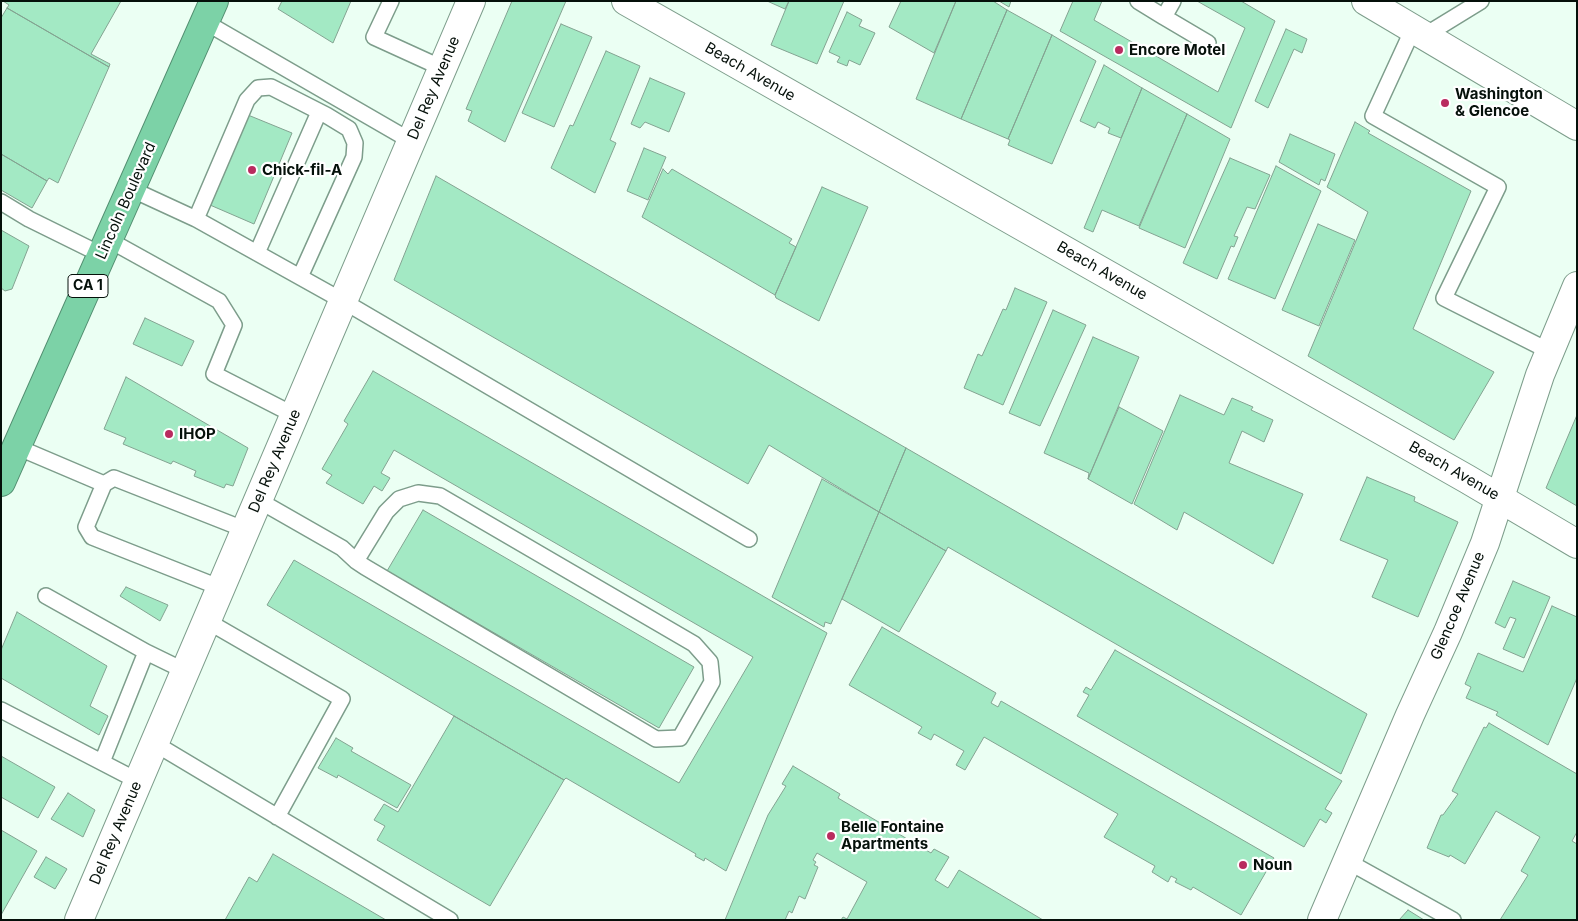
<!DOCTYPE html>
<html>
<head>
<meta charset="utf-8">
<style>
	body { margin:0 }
	#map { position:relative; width:1578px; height:921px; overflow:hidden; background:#ebfff3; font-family:Inter,sans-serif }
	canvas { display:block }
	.frame { position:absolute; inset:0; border:2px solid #05100a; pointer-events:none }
</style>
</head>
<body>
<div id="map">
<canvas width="1578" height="921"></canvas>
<div class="frame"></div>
</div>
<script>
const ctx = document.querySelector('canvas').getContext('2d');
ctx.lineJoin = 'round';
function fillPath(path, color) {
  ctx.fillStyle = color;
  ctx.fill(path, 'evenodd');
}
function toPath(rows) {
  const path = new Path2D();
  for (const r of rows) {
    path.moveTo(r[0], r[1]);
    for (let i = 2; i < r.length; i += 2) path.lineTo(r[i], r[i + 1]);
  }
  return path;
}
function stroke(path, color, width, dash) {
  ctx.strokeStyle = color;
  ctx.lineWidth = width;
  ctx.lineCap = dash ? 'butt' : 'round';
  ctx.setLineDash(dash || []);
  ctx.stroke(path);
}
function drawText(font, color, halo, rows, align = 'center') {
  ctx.font = font + ' Inter,sans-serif';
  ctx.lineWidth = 4.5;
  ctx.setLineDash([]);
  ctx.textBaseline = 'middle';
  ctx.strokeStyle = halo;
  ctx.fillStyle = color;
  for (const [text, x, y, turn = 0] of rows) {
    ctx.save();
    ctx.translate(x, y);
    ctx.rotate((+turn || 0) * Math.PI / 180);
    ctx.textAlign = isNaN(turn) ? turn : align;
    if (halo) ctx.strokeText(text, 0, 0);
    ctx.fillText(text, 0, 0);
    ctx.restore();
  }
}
const building = toPath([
	[3,1,121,1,91,54,110,64,109,67,7,8,9,5,3,1],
	[282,1,351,1,333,43,278,9,282,1],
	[512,1,566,1,505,142,468,121,472,111,466,109,512,1],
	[767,1,789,1,785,9,767,1],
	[789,1,844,1,817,64,771,45,789,1],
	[901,1,956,1,934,53,889,27,901,1],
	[956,1,993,1,1007,10,961,119,916,99,956,1],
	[999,1,1011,1,1009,7,999,1],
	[1073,1,1102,1,1094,20,1218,92,1245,28,1197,1,1241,1,1275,21,1231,128,1060,31,1073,1],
	[7,8,109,67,58,183,49,178,47,181,1,154,1,18,7,8],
	[1007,10,1052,35,1008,139,961,119,1007,10],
	[847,12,862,20,859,26,875,33,860,65,849,60,847,66,837,62,840,57,829,52,847,12],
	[561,24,592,37,554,127,522,113,561,24],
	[1286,29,1307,39,1302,53,1294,49,1268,108,1255,101,1286,29],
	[1052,35,1096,61,1052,164,1008,145,1010,140,1008,139,1052,35],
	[606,51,640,66,610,140,616,143,595,193,551,168,570,125,573,126,606,51],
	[1104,65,1142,88,1121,138,1108,133,1110,128,1098,122,1095,128,1080,121,1104,65],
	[650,78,685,93,669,132,645,122,640,128,631,124,650,78],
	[1142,88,1187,114,1139,226,1102,210,1093,232,1084,228,1142,88],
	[1187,114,1230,139,1185,248,1139,228,1187,114],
	[248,115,292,133,254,224,210,205,248,115],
	[1355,122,1370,131,1368,133,1471,191,1413,329,1494,372,1454,440,1308,356,1368,212,1327,187,1355,122],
	[1290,134,1335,154,1325,181,1321,179,1319,185,1279,162,1290,134],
	[644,148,666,157,648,200,627,191,644,148],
	[1,154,47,181,32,208,1,190,1,154],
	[1230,158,1270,175,1255,209,1247,207,1234,236,1238,237,1234,247,1231,246,1217,279,1183,263,1230,158],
	[1276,166,1321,191,1275,299,1228,279,1276,166],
	[663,169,668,174,672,169,792,239,789,243,796,247,775,295,642,217,663,169],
	[436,176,906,448,879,512,769,445,748,484,394,280,436,176],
	[822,187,868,207,819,321,776,298,775,295,822,187],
	[1318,224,1355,240,1319,326,1282,310,1318,224],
	[1,230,29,246,12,289,5,291,1,288,1,230],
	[1015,288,1047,302,1003,405,964,388,978,354,982,356,1003,309,1006,310,1015,288],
	[1053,310,1086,325,1040,426,1009,413,1053,310],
	[145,318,194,341,182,366,133,344,145,318],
	[1093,337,1139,357,1088,479,1089,473,1044,453,1093,337],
	[373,371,827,633,726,871,705,858,704,861,695,856,696,854,566,778,564,780,454,716,267,605,294,560,679,783,753,657,394,450,381,473,390,478,382,491,374,486,363,504,326,483,332,475,322,469,348,424,344,421,373,371],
	[126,377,248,448,233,486,226,484,224,488,194,476,196,471,173,461,171,464,123,444,126,438,104,429,126,377],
	[1180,395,1224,415,1232,398,1253,407,1251,410,1273,420,1264,442,1242,431,1229,463,1303,494,1273,564,1184,512,1177,530,1134,504,1180,395],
	[1119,407,1163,431,1132,504,1088,479,1119,407],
	[1577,415,1577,506,1546,488,1577,415],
	[906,448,1367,714,1341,774,948,547,946,551,879,512,906,448],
	[1367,477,1415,497,1414,501,1458,522,1418,617,1372,597,1388,560,1340,540,1367,477],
	[822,479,879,512,831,624,825,622,824,627,772,597,822,479],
	[423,510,694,667,659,728,387,571,423,510],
	[879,512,946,551,899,632,842,599,879,512],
	[1513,581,1550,597,1524,658,1503,649,1516,619,1510,617,1505,628,1495,623,1513,581],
	[126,587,168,605,160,621,120,596,126,587],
	[1552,606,1577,617,1577,678,1548,745,1496,715,1498,712,1466,698,1471,687,1465,684,1478,653,1523,672,1552,606],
	[17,612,107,666,90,706,108,716,99,735,1,678,1,650,17,612],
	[882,627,996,693,991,703,998,707,1001,701,1274,858,1241,915,1193,887,1191,890,1175,882,1177,879,1171,876,1168,882,1152,872,1155,866,1104,837,1118,814,984,737,965,770,956,765,964,751,934,734,931,740,918,733,922,727,849,685,882,627],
	[1115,650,1342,781,1325,809,1332,813,1326,823,1320,819,1304,847,1077,716,1089,695,1083,692,1086,687,1091,690,1115,650],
	[454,716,564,780,490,906,377,840,385,826,374,820,384,804,398,812,454,716],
	[1489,723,1577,774,1577,832,1572,841,1577,844,1577,920,1500,920,1528,875,1521,871,1540,837,1496,811,1465,864,1450,855,1449,857,1427,848,1441,815,1443,815,1458,794,1452,791,1484,727,1486,728,1489,723],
	[336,738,353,748,351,751,411,785,397,808,338,775,337,778,318,768,336,738],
	[1,756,55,787,38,818,1,797,1,756],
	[793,766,840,794,838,798,931,853,934,849,949,857,935,880,948,888,959,870,1043,920,841,920,843,917,847,919,867,882,817,853,813,860,816,862,814,865,818,867,805,899,799,896,792,913,789,911,785,920,725,920,768,815,786,786,782,784,793,766],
	[68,793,95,810,83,837,51,819,68,793],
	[1,830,37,851,1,915,1,830],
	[273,854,386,920,225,920,249,877,257,882,273,854],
	[46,857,67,869,55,889,34,877,46,857],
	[1408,910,1424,920,1399,920,1408,910]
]);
fillPath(building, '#a3e9c4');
stroke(building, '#83a391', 1);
const lane = toPath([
	[391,1,374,37,442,68],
	[1138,1,1164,17,1173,1],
	[1164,17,1208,43],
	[205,22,411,141],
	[1413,29,1373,116,1498,187,1444,298,1549,351],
	[1424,36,1481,1],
	[131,189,196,219,343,301,749,539],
	[1,202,29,219,102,255],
	[196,219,247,100,258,88,271,87,326,115,349,129,355,143,354,157,300,277],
	[109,240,219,301,234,325,214,374,294,415],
	[257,253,319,112],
	[17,447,104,484],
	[258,500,342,548,356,561,365,567,656,739,680,738,712,682,710,662,694,644,440,496,418,493,399,499,386,512,356,561],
	[221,588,92,537,86,527,104,484,114,478,246,530],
	[46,596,146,652,102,762],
	[207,621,342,699,277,817],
	[146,652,185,671],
	[1,710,138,781],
	[154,743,450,920],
	[1347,861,1453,920]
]);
const street = toPath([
	[626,1,1467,479,1577,544],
	[79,920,471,1]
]);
const secondary = toPath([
	[1366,1,1577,126],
	[1322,920,1410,715,1448,632,1485,543,1540,375,1577,286]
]);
const highway = toPath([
	[1,482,214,1]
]);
stroke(lane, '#7d9d8b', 18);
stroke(street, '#7d9d8b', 30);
stroke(secondary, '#7d9d8b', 30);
stroke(highway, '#528e70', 30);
stroke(lane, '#fff', 15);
stroke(street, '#fff', 28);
stroke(secondary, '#fff', 28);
stroke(highway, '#7cd2a7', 28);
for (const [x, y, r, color] of [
	[1119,50,5,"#b92b5f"],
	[1445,103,5,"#b92b5f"],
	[252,170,5,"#b92b5f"],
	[169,434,5,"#b92b5f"],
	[831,836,5,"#b92b5f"],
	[1243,865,5,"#b92b5f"]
]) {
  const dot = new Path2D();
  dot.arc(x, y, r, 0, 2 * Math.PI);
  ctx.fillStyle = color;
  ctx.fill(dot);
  stroke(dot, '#fff', 2);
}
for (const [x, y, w] of [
	[88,286,40]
]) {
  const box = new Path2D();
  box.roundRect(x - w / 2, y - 11.5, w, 23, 4);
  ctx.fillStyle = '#fff';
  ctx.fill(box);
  stroke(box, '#05100a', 1);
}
drawText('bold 14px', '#05100a', null, [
	["CA 1",88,286]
]);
drawText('bold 15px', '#05100a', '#fff', [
	["Encore Motel",1129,50],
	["Washington",1455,94],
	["& Glencoe",1455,111],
	["Chick-fil-A",262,170],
	["IHOP",179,434],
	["Belle Fontaine",841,827],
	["Apartments",841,844],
	["Noun",1253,865]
], 'left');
drawText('15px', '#05100a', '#fff', [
	["Beach Avenue",750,72,30],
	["Del Rey Avenue",434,88,-67],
	["Lincoln Boulevard",126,201,-66],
	["Beach Avenue",1102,271,30],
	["Del Rey Avenue",275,461,-67],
	["Beach Avenue",1454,471,30],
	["Glencoe Avenue",1458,606,-67],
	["Del Rey Avenue",116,833,-67]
]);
</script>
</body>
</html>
